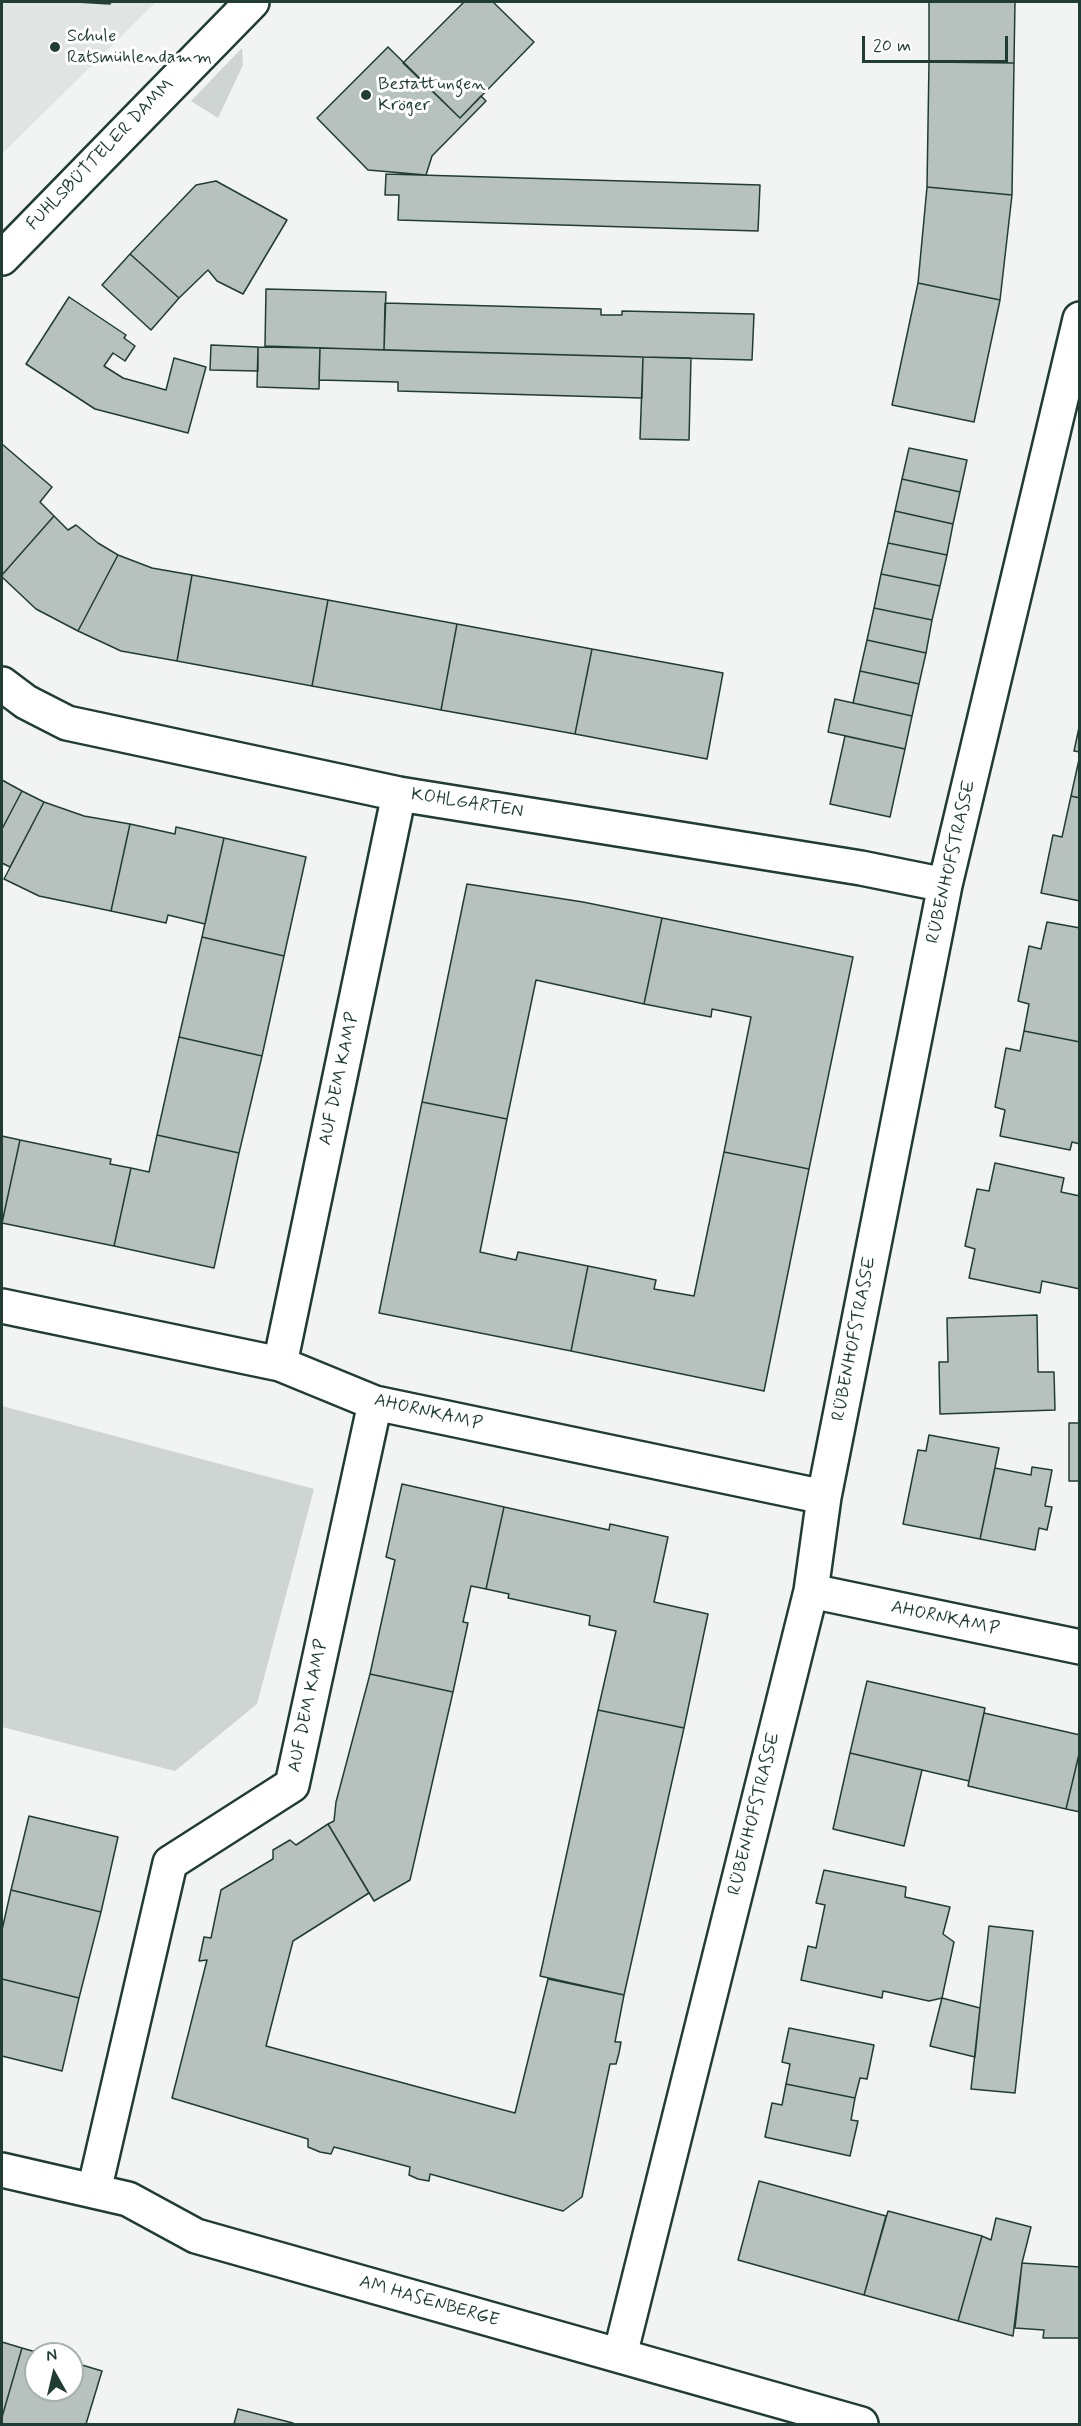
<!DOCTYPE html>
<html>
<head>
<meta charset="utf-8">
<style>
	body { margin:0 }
	#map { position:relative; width:1081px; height:2426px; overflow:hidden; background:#f2f3f3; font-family:Mynerve,sans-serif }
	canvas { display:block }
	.frame { position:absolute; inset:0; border:3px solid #1f3d34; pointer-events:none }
	.north { position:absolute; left:24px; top:2342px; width:60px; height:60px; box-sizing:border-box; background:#fff; border:2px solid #a5b1ae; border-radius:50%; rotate:352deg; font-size:16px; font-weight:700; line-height:24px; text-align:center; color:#1f3d34 }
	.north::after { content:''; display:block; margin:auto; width:21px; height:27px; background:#1f3d34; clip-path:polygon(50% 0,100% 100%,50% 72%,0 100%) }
	.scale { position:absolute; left:862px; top:36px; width:146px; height:27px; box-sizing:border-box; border:3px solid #1f3d34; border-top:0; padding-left:8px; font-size:18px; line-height:21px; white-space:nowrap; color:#1f3d34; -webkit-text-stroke:4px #fff; paint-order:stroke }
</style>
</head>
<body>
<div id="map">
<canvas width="1081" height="2426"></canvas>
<div class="frame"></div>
<div class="north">N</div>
<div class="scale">20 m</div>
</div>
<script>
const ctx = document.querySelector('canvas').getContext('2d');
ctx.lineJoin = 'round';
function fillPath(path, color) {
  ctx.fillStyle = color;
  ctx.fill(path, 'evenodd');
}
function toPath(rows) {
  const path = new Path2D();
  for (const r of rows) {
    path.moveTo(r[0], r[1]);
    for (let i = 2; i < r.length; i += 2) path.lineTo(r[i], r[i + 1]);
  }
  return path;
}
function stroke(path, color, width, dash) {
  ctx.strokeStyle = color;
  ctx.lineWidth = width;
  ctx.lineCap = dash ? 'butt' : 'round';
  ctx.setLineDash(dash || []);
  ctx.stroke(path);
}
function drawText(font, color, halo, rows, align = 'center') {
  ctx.font = font + ' Mynerve,sans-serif';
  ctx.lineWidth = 6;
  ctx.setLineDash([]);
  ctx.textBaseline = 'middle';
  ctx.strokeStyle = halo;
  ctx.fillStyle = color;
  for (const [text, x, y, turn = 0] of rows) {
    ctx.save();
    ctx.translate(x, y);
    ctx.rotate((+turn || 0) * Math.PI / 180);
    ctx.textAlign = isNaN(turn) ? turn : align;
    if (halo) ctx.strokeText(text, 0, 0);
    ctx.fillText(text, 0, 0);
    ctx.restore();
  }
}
fillPath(toPath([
	[2,2,156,2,2,154]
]), '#e0e4e3');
fillPath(toPath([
	[242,48,243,65,218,118,191,101],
	[2,1406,314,1489,257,1704,175,1771,2,1727]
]), '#ced5d3');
const building = toPath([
	[77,2,111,2,110,4,77,2],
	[464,2,493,2,534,42,460,118,403,63,464,2],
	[929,2,1015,2,1014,63,929,62,929,2],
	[388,47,460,118,481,96,486,101,432,156,426,175,368,170,317,118,388,47],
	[929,62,1014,63,1012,195,927,187,929,62],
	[386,174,760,185,758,231,398,220,399,195,385,195,386,174],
	[216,181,287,220,243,294,217,281,208,270,179,298,130,254,196,185,216,181],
	[927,187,1012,195,1000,300,918,283,927,187],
	[130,254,179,298,151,330,102,285,130,254],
	[918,283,1000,300,974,422,892,405,918,283],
	[266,289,386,292,384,350,265,346,266,289],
	[69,297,126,335,124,338,135,346,125,361,113,353,104,366,123,378,166,390,174,358,206,367,188,433,95,409,26,364,69,297],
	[385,303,601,309,601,315,622,315,622,311,754,314,752,360,384,350,385,303],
	[211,345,258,347,258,371,210,370,211,345],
	[258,347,320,348,319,389,257,387,258,347],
	[320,348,643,357,642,398,398,391,398,382,319,380,320,348],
	[643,357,691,358,689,440,640,439,643,357],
	[2,444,52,487,40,502,54,516,2,575,2,444],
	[909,448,967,460,960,492,902,479,909,448],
	[902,479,960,492,953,524,895,511,902,479],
	[895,511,953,524,947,555,888,543,895,511],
	[54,516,68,530,76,525,98,543,118,555,78,631,36,609,2,577,2,575,54,516],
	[888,543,947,555,940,586,881,574,888,543],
	[118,555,152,568,192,575,177,661,121,651,78,631,118,555],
	[881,574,940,586,932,620,874,608,881,574],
	[192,575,328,600,312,686,177,661,192,575],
	[328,600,457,624,441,710,312,686,328,600],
	[874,608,932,620,926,653,867,640,874,608],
	[457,624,592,649,575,734,441,710,457,624],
	[867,640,926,653,919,684,860,671,867,640],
	[592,649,723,673,707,759,575,734,592,649],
	[860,671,919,684,912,716,853,703,860,671],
	[835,699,912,716,905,749,828,732,835,699],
	[1080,723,1080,752,1074,751,1080,723],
	[845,736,905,749,890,817,830,804,845,736],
	[1080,755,1080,798,1071,796,1080,755],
	[2,780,22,791,2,829,2,780],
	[22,791,44,802,10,867,2,863,2,829,22,791],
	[1071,796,1080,798,1080,901,1041,893,1053,835,1062,837,1071,796],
	[44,802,84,816,130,824,111,911,39,896,4,879,44,802],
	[130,824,175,834,176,827,224,838,205,924,168,915,166,923,111,911,130,824],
	[224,838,306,857,284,956,202,937,224,838],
	[467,884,583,902,662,918,644,1004,536,980,507,1119,422,1102,467,884],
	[662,918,853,957,809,1169,724,1152,751,1017,712,1009,711,1017,644,1004,662,918],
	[1047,922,1080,928,1080,1042,1024,1031,1029,1004,1018,1001,1029,946,1041,949,1047,922],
	[202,937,284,956,262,1056,179,1037,202,937],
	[1024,1031,1080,1042,1080,1144,1072,1142,1070,1150,1000,1136,1005,1110,995,1107,1006,1048,1020,1051,1024,1031],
	[179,1037,262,1056,239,1153,157,1135,179,1037],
	[422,1102,507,1119,480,1252,516,1260,518,1252,588,1266,571,1351,379,1313,422,1102],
	[157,1135,239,1153,214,1268,114,1246,131,1168,149,1172,157,1135],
	[2,1136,20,1140,2,1223,2,1136],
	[20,1140,111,1159,110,1164,131,1168,114,1246,2,1223,20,1140],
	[724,1152,809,1169,764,1391,571,1351,588,1266,656,1280,654,1289,694,1296,724,1152],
	[995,1163,1064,1178,1061,1192,1080,1196,1080,1289,1042,1281,1040,1293,969,1278,975,1249,965,1246,977,1189,989,1191,995,1163],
	[1037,1315,1038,1372,1054,1372,1055,1410,940,1414,939,1362,948,1362,947,1318,1037,1315],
	[1069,1423,1080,1423,1080,1481,1069,1481,1069,1423],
	[929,1435,999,1448,980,1539,903,1524,918,1450,926,1451,929,1435],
	[1032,1467,1052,1470,1045,1506,1052,1507,1047,1530,1039,1528,1035,1550,980,1539,995,1468,1031,1475,1032,1467],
	[402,1484,504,1507,486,1589,471,1586,463,1622,468,1623,453,1692,370,1674,395,1560,386,1557,402,1484],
	[504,1507,609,1530,610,1524,668,1537,654,1602,708,1614,684,1728,598,1710,616,1631,589,1625,590,1616,508,1598,509,1594,486,1589,504,1507],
	[370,1674,453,1692,410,1880,374,1901,328,1824,334,1821,336,1802,370,1674],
	[867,1681,985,1708,969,1781,850,1753,867,1681],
	[598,1710,684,1728,624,1995,540,1976,598,1710],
	[984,1713,1080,1735,1080,1750,1066,1809,968,1786,984,1713],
	[1080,1750,1080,1812,1066,1809,1080,1750],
	[850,1753,922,1770,904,1846,833,1829,850,1753],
	[29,1816,118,1837,101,1912,11,1890,29,1816],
	[328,1824,369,1893,293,1941,266,2046,515,2113,548,1979,624,1995,615,2042,621,2042,619,2053,616,2064,610,2064,582,2197,563,2211,430,2174,429,2181,418,2179,409,2175,410,2167,334,2147,331,2154,320,2152,308,2147,308,2139,172,2098,207,1960,199,1961,204,1937,211,1938,221,1890,273,1859,273,1850,290,1840,296,1845,328,1824],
	[824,1870,906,1887,905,1897,950,1907,943,1934,954,1942,942,1998,929,2001,883,1991,882,1998,801,1980,808,1946,816,1948,825,1905,816,1903,824,1870],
	[11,1890,101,1912,79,1998,2,1979,2,1930,11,1890],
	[989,1926,1033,1931,1015,2093,971,2089,989,1926],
	[2,1979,79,1998,62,2071,2,2056,2,1979],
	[942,1998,980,2008,975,2057,930,2046,942,1998],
	[789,2028,874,2045,867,2079,860,2078,855,2098,786,2084,790,2064,782,2062,789,2028],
	[786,2084,855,2098,851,2120,858,2121,850,2156,765,2137,772,2103,782,2105,786,2084],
	[759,2181,886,2216,864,2295,738,2260,759,2181],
	[888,2211,982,2236,958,2321,864,2295,888,2211],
	[996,2218,1031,2227,1022,2263,1013,2336,958,2321,982,2236,991,2240,996,2218],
	[1022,2263,1080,2267,1080,2338,1043,2338,1044,2330,1015,2328,1022,2263],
	[2,2342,22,2348,2,2417,2,2342],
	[22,2348,43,2354,36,2354,36,2390,72,2390,72,2362,102,2371,86,2424,2,2424,2,2417,22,2348],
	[238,2409,293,2423,293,2424,234,2424,238,2409]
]);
fillPath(building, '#b7c1bd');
stroke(building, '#1f3d34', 1.5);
const street = toPath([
	[2,684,26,702,67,723,399,794,861,868,945,885],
	[2,1306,280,1364,375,1403,824,1497],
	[280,1364,399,794],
	[811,1591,1080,1647],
	[2,2170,128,2199,196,2236,861,2424],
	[94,2191,170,1863,292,1785,375,1403],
	[620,2355,811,1591,824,1497,945,885,1080,319]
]);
const secondary = toPath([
	[2,258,252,2]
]);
stroke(street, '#1f3d34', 38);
stroke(secondary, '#1f3d34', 38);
stroke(street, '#fff', 33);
stroke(secondary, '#fff', 33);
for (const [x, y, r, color] of [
	[55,47,6,"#1f3d34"],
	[366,95,6,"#1f3d34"]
]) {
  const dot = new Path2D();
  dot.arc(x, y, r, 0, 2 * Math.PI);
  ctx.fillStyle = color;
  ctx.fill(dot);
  stroke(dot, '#fff', 2);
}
drawText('18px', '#1f3d34', '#fff', [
	["Schule",67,37],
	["Ratsmühlendamm",67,58],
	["Bestattungen",378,85],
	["Kröger",378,106]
], 'left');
drawText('18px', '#1f3d34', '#fff', [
	["FUHLSBÜTTELER DAMM",101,155,-46],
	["KOHLGARTEN",467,804,9],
	["RÜBENHOFSTRASSE",952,862,-77],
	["AUF DEM KAMP",340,1079,-78],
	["RÜBENHOFSTRASSE",855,1339,-79],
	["AHORNKAMP",428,1413,13],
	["AHORNKAMP",945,1619,12],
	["AUF DEM KAMP",309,1706,-78],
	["RÜBENHOFSTRASSE",755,1814,-76],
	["AM HASENBERGE",429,2302,16]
]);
</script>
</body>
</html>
